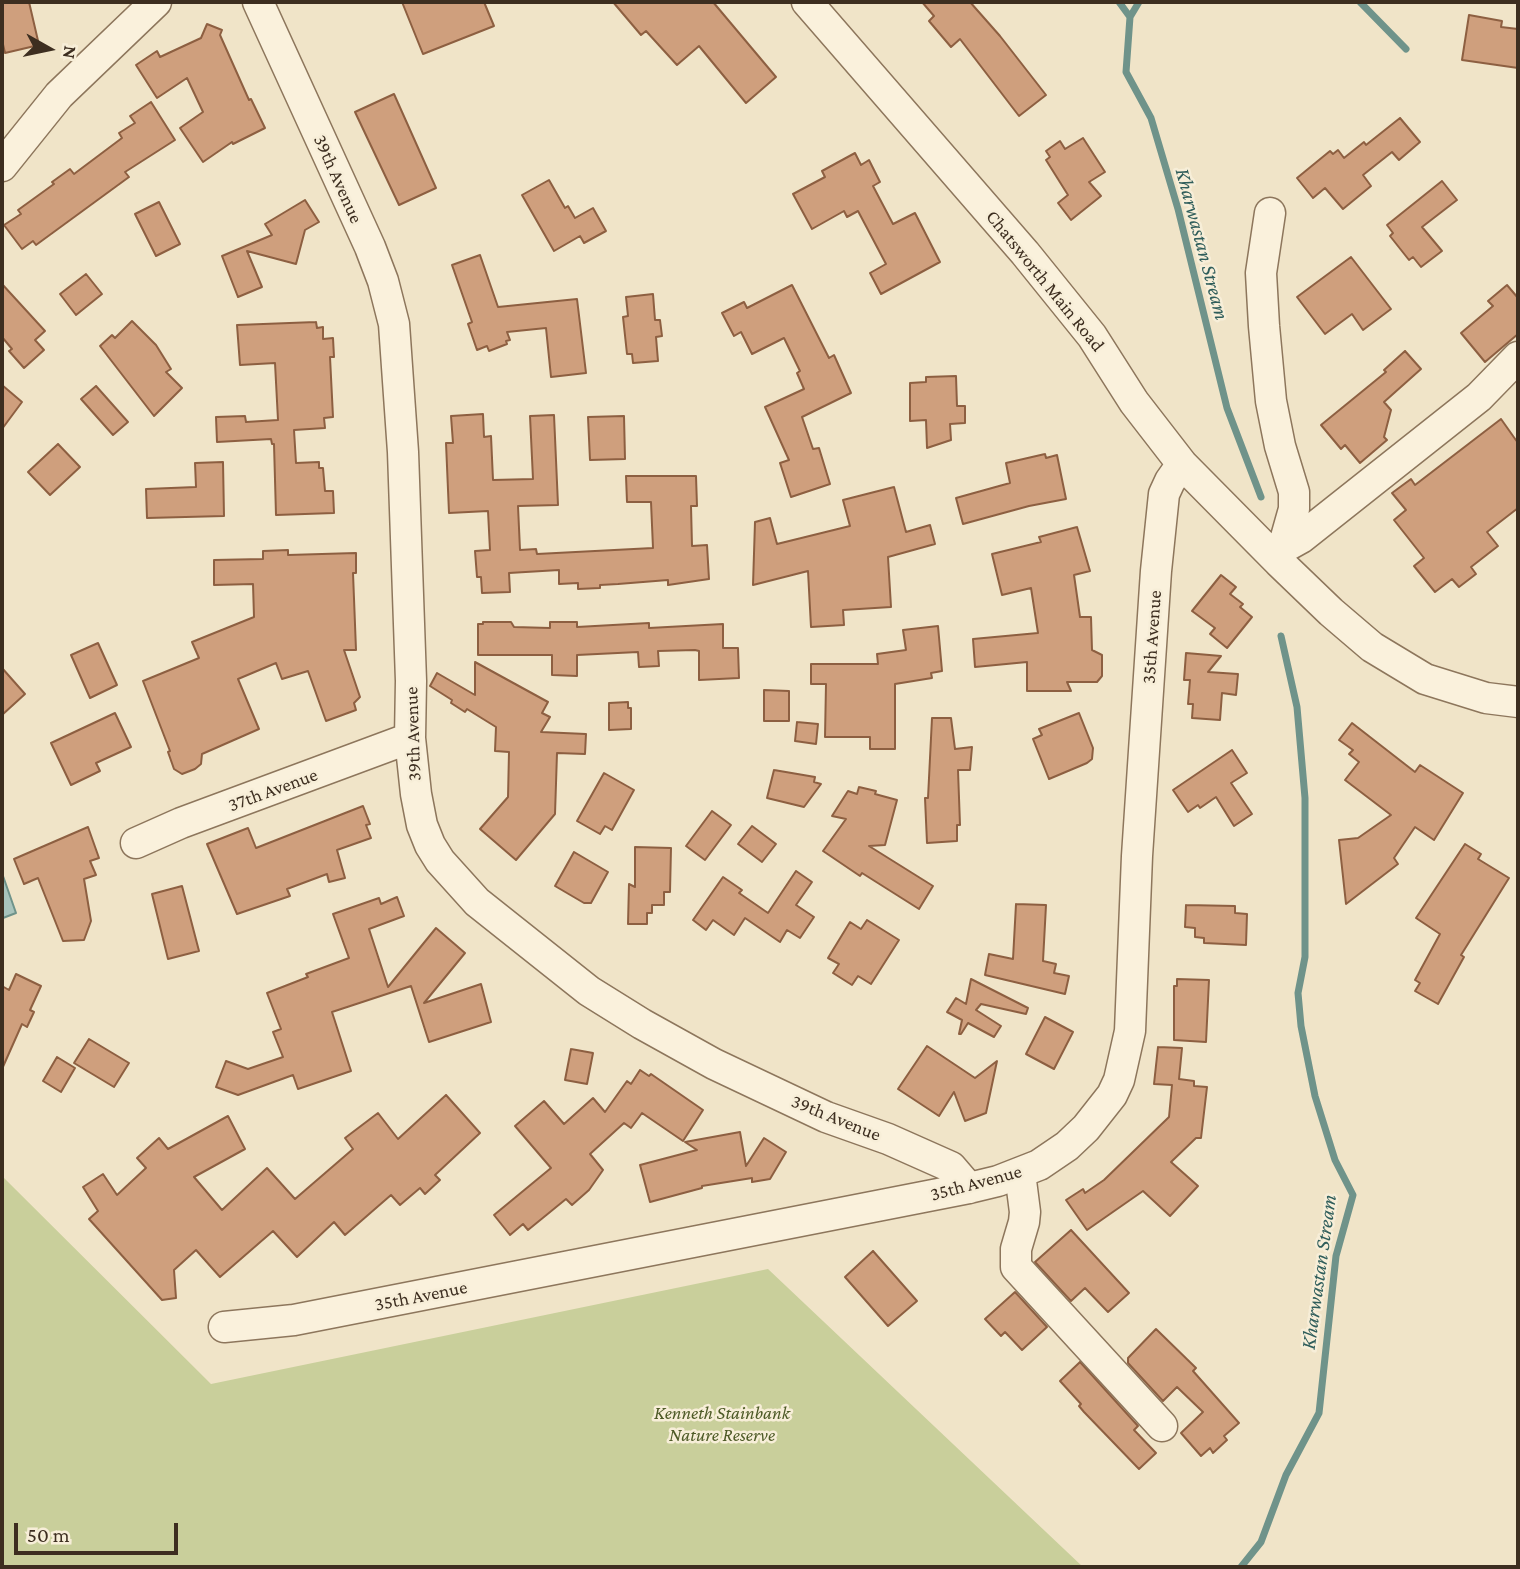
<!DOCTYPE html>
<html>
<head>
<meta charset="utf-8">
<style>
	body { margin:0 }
	#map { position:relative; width:1520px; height:1569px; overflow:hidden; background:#f0e4c8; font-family:"Crimson Pro",serif }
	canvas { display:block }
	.frame { position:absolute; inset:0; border:4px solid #3d2e20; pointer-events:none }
	.north { position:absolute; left:14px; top:14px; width:70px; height:70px; -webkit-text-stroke:5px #f7eed8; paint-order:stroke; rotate:99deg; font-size:19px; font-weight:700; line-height:28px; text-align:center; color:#3d2e20 }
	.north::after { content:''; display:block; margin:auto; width:24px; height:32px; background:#3d2e20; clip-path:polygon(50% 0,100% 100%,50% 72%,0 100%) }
	.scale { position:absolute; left:14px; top:1523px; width:164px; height:32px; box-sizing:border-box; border:4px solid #3d2e20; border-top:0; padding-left:9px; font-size:21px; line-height:24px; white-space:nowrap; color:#3d2e20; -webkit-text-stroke:5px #f7eed8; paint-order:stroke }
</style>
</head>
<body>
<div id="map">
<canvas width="1520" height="1569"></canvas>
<div class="frame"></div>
<div class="north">N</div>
<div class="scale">50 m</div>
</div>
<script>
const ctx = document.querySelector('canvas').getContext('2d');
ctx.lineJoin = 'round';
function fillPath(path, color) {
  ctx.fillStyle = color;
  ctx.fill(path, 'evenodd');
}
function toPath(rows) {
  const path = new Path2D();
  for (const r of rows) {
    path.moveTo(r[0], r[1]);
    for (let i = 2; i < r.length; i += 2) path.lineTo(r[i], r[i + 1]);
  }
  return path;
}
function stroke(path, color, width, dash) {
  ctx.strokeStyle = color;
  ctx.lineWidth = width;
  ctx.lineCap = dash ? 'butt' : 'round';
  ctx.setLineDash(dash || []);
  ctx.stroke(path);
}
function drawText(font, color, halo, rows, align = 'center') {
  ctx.font = font + ' "Crimson Pro",serif';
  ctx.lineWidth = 5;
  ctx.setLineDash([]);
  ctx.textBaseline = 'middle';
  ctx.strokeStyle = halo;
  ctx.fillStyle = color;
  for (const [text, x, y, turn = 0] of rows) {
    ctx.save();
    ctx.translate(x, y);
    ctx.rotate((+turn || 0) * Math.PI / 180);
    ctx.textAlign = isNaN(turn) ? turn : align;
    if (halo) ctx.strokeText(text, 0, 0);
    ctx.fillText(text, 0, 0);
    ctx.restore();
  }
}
fillPath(toPath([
	[2,1176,211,1384,768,1269,1083,1567,2,1567]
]), '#c9cf9b');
const water = toPath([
	[3,876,16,913,3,918,2,877,3,876]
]);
fillPath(water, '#a9c4bc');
stroke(water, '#6f938a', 2);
stroke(toPath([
	[1119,2,1130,17],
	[1139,2,1130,17,1126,72,1151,118,1178,209,1227,408,1261,497],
	[1360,2,1406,49],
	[1241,1567,1261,1542,1286,1475,1319,1413,1336,1256,1353,1195,1335,1160,1315,1096,1301,1026,1298,993,1305,957,1305,798,1297,707,1281,636]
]), '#6f938a', 7);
const building = toPath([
	[2,2,29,2,39,45,5,53,2,40,2,2],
	[402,2,484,2,494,26,423,54,402,2],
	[613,2,713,2,776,77,746,103,699,46,677,65,646,31,641,35,613,2],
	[922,2,970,2,1000,36,1046,95,1019,116,960,39,951,47,929,21,934,16,922,2],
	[1469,15,1502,21,1501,27,1518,29,1518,68,1462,60,1469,15],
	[207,24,222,30,220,35,249,100,251,99,265,128,233,144,232,142,203,162,180,128,203,112,187,78,157,98,136,65,157,51,160,57,201,38,207,24],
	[394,94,436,188,399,205,355,112,394,94],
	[151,102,175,140,125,172,129,177,36,245,33,241,22,249,4,225,21,214,18,210,54,184,52,182,70,169,74,174,122,138,119,133,135,123,130,116,151,102],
	[1400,118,1420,142,1399,160,1392,152,1363,175,1371,186,1343,209,1325,188,1313,198,1297,178,1330,151,1333,154,1338,150,1344,158,1364,142,1366,145,1400,118],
	[1083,138,1105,172,1089,182,1101,196,1071,220,1058,203,1068,195,1046,160,1050,157,1046,151,1060,141,1065,149,1083,138],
	[855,153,861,165,869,160,880,182,873,186,893,224,915,213,940,262,881,294,870,273,886,264,858,211,847,217,844,211,812,229,793,194,825,177,822,171,855,153],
	[549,180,565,208,568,206,575,218,593,208,606,231,584,243,580,236,554,251,522,195,549,180],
	[1442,181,1457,200,1422,227,1442,251,1421,267,1413,257,1409,260,1390,236,1393,233,1387,225,1442,181],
	[305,200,319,222,305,230,296,264,247,251,262,287,238,297,222,256,272,235,265,224,305,200],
	[159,202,180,244,156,256,135,214,159,202],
	[480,255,498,307,577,299,586,373,551,377,546,328,507,332,510,340,506,341,507,344,489,351,487,346,477,350,468,324,472,322,452,265,480,255],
	[1351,257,1391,309,1363,330,1352,314,1325,334,1297,297,1351,257],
	[86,274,102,294,76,315,60,294,86,274],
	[2,284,45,331,35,340,44,350,24,368,9,351,12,349,2,337,2,284],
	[792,285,829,358,834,355,851,393,802,417,813,449,819,448,830,484,791,497,780,463,789,460,765,407,804,389,797,373,800,371,784,338,752,354,741,332,734,336,722,313,744,302,747,308,792,285],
	[1507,285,1518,298,1518,334,1485,362,1461,333,1493,306,1488,301,1507,285],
	[653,294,655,320,660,320,662,336,656,337,658,361,633,363,632,354,627,354,623,317,628,316,626,297,653,294],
	[132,321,156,345,171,369,166,372,182,388,154,416,100,346,112,335,115,338,132,321],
	[316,322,317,328,323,327,323,339,333,338,334,357,330,357,333,417,324,418,325,428,294,430,296,463,319,462,319,468,323,468,325,491,333,491,334,513,276,515,274,444,272,444,271,439,217,442,216,417,245,416,246,422,278,420,275,363,240,365,237,325,316,322],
	[1405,351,1421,369,1384,402,1391,410,1384,437,1387,440,1360,463,1345,445,1341,449,1321,425,1386,372,1384,370,1405,351],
	[956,376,957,406,965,406,965,423,950,424,951,440,927,448,926,420,910,421,910,383,926,382,926,377,956,376],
	[2,385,22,402,2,429,2,385],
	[96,386,128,422,113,435,81,399,96,386],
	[483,414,484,437,491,436,493,480,533,479,530,416,554,415,558,505,518,506,520,550,536,549,537,554,653,548,651,502,627,502,626,476,696,476,697,506,691,506,692,546,707,545,709,579,668,585,668,580,618,584,600,585,600,588,578,589,578,583,559,584,559,570,509,573,510,592,482,593,481,577,477,577,475,551,490,550,488,511,449,513,446,443,453,443,451,416,483,414],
	[624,416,625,459,590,460,588,417,624,416],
	[1501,419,1518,443,1518,508,1487,532,1498,546,1471,567,1476,574,1459,587,1452,579,1435,592,1414,566,1424,558,1394,520,1406,510,1392,493,1411,479,1415,485,1501,419],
	[58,444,80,467,50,495,28,472,58,444],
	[1045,454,1046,458,1057,455,1066,499,1029,506,963,524,956,498,1010,483,1006,463,1045,454],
	[223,462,224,516,147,518,146,489,196,487,195,463,223,462],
	[894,487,906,532,930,525,935,544,888,557,891,607,843,610,844,625,811,627,808,571,753,585,755,522,770,518,777,544,850,526,843,500,894,487],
	[1077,527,1090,571,1074,575,1080,617,1091,617,1092,650,1102,655,1102,676,1097,682,1067,682,1071,691,1027,691,1027,662,975,667,973,639,1038,633,1031,588,1002,595,992,554,1041,542,1039,537,1077,527],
	[288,550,288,555,356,553,356,573,353,573,356,650,344,650,360,697,354,703,356,710,326,721,308,671,282,679,276,663,238,679,259,729,202,754,201,764,195,769,182,774,174,769,168,752,170,751,143,681,199,658,192,642,254,617,253,584,214,585,214,560,263,559,263,551,288,550],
	[1221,575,1236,587,1230,594,1243,604,1240,607,1252,617,1227,648,1210,634,1215,628,1192,611,1221,575],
	[483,622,511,622,514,627,550,628,550,622,577,622,577,627,649,623,649,628,723,624,723,648,738,648,739,678,699,680,699,651,695,650,658,651,659,666,639,667,638,652,577,655,577,676,552,675,552,655,478,655,478,624,483,624,483,622],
	[938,626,942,671,931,673,932,678,895,684,895,749,870,749,870,737,825,737,826,684,811,684,811,664,878,664,877,654,906,650,903,630,938,626],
	[98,643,117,685,90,698,71,655,98,643],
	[1186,653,1221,656,1208,672,1238,674,1236,695,1222,693,1220,720,1192,718,1193,704,1188,704,1190,680,1184,680,1186,653],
	[475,662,548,702,542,713,550,717,541,732,586,734,585,754,557,753,555,814,516,860,480,829,508,797,509,752,495,751,496,727,467,709,465,712,451,703,452,700,430,686,437,673,475,695,475,662],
	[2,668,25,694,2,715,2,668],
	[764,690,789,691,789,721,764,721,764,690],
	[628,702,628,708,631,708,631,729,609,730,609,703,628,702],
	[115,713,131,747,96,763,100,771,71,785,51,743,115,713],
	[1079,713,1093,748,1092,759,1087,763,1049,779,1033,739,1042,735,1039,729,1079,713],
	[932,718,951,718,955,749,972,747,970,770,958,770,960,825,957,825,957,841,927,843,925,798,928,798,932,718],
	[797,722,818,724,816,744,795,741,797,722],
	[1352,723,1415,772,1420,765,1463,793,1434,840,1415,827,1394,858,1398,864,1346,904,1339,840,1358,838,1391,815,1345,780,1359,762,1349,754,1353,750,1339,740,1352,723],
	[1232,750,1247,773,1231,783,1252,814,1234,826,1216,797,1200,808,1198,805,1188,812,1173,790,1232,750],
	[774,770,815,777,814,782,821,784,804,807,767,798,774,770],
	[604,773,634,790,612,830,605,826,600,834,577,821,604,773],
	[859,787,876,791,875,794,897,800,885,845,869,846,933,886,919,909,862,873,860,876,823,851,846,819,832,816,848,791,857,794,859,787],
	[363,806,370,824,366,825,371,838,337,850,345,878,329,882,327,874,287,889,290,896,237,914,207,844,248,828,256,848,363,806],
	[712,811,731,825,705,860,686,846,712,811],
	[752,826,776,844,762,862,738,844,752,826],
	[88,827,99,858,90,861,96,875,84,879,91,921,84,940,63,941,38,878,24,884,14,859,88,827],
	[1465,844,1481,854,1478,859,1509,878,1461,955,1464,957,1438,1004,1415,991,1420,983,1415,980,1440,934,1416,918,1465,844],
	[635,847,671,848,670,892,664,892,664,905,652,905,652,913,647,913,647,924,628,924,629,884,635,887,635,847],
	[574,852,608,872,591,903,584,903,555,886,574,852],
	[796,871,812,882,796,905,814,917,800,938,787,930,780,942,745,918,734,935,713,920,706,930,693,920,723,877,742,890,739,893,768,913,796,871],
	[182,886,199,951,168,959,152,894,182,886],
	[397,897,404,916,369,929,388,987,436,928,465,953,424,1003,481,984,491,1022,429,1042,411,986,332,1012,351,1071,298,1089,293,1075,238,1095,216,1087,226,1061,248,1069,283,1057,273,1032,281,1029,267,993,308,977,306,974,349,958,333,914,379,898,381,904,397,897],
	[1016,904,1046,905,1043,961,1056,964,1054,973,1069,976,1065,994,985,975,989,954,1013,959,1016,904],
	[1186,905,1235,906,1235,913,1247,914,1246,945,1204,943,1204,938,1195,937,1195,928,1185,927,1186,905],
	[867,920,899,940,871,984,858,976,852,985,833,973,839,964,828,958,850,922,861,929,867,920],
	[16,974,41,986,30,1010,34,1012,27,1027,22,1024,2,1069,2,986,9,990,16,974],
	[971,979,1028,1008,1026,1014,981,1004,976,1010,1001,1026,994,1037,968,1023,961,1034,959,1034,962,1020,947,1012,956,998,966,1004,971,979],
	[1177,979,1209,980,1206,1042,1174,1040,1174,986,1177,986,1177,979],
	[1045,1017,1073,1032,1054,1069,1026,1054,1045,1017],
	[89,1039,129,1063,114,1087,74,1063,89,1039],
	[927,1046,975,1078,997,1061,986,1113,965,1121,954,1092,939,1116,898,1089,927,1046],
	[1158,1047,1182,1048,1179,1079,1194,1081,1194,1086,1207,1087,1201,1138,1196,1138,1171,1162,1198,1186,1170,1216,1143,1191,1087,1230,1066,1200,1083,1189,1085,1193,1104,1180,1169,1117,1172,1085,1154,1084,1158,1047],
	[571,1049,593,1053,587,1084,565,1080,571,1049],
	[57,1057,75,1068,61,1092,43,1081,57,1057],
	[640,1070,649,1076,651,1074,703,1110,683,1141,642,1113,631,1128,624,1123,590,1154,603,1170,589,1190,572,1205,566,1199,528,1230,523,1224,510,1235,494,1215,551,1168,515,1126,544,1101,564,1124,593,1098,605,1112,627,1081,631,1084,640,1070],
	[446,1095,480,1133,435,1175,440,1180,425,1194,420,1188,400,1205,391,1195,345,1235,334,1222,297,1257,273,1231,220,1277,196,1250,174,1270,176,1298,162,1300,89,1219,98,1211,83,1187,103,1174,117,1195,146,1168,137,1158,159,1138,168,1149,228,1116,245,1149,194,1177,222,1210,267,1168,295,1199,353,1149,345,1138,378,1113,398,1139,446,1095],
	[740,1132,746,1166,764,1138,786,1152,770,1179,752,1182,752,1178,702,1186,702,1188,650,1202,640,1165,697,1150,685,1142,740,1132],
	[1071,1230,1129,1293,1108,1312,1085,1288,1071,1301,1035,1262,1071,1230],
	[873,1251,917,1301,888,1326,845,1277,873,1251],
	[1015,1292,1047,1327,1022,1350,1005,1332,1001,1336,985,1319,1015,1292],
	[1156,1329,1196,1368,1193,1371,1239,1423,1224,1436,1227,1440,1213,1453,1210,1448,1201,1456,1181,1433,1203,1412,1177,1387,1163,1401,1128,1363,1128,1358,1156,1329],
	[1080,1362,1138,1426,1134,1430,1156,1453,1139,1469,1084,1412,1079,1406,1081,1404,1060,1381,1080,1362]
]);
fillPath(building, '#cf9f7d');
stroke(building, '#8d5f41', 2);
const minor = toPath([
	[258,2,370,247,383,281,394,324,403,452,411,681,410,738,416,794,422,825,430,845,440,861,477,902,589,991,642,1024,714,1064,826,1117,888,1139,951,1167,969,1188],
	[807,2,1025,253,1092,336,1134,402,1182,464,1279,562,1331,612,1372,647,1425,679,1486,698,1518,702],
	[2,166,59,95,156,2],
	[1270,213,1261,273,1264,326,1271,401,1280,446,1294,492,1294,509,1279,562],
	[1283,548,1301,538,1479,397,1518,357],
	[136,843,181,823,410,738],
	[1020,1173,1025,1212,1024,1222,1016,1249,1016,1267,1162,1426],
	[224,1327,294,1320,969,1188,998,1181,1039,1165,1067,1146,1086,1128,1112,1095,1119,1080,1130,1031,1137,856,1156,571,1164,494,1170,481,1182,464]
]);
stroke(minor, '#8d765c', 33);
stroke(minor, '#faf1dc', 30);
drawText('19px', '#3d2e20', '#f7eed8', [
	["39th Avenue",338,179,66],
	["Chatsworth Main Road",1045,281,51],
	["35th Avenue",1152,637,-86],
	["39th Avenue",413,734,-92],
	["37th Avenue",273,790,-20],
	["39th Avenue",836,1118,22],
	["35th Avenue",976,1183,-15],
	["35th Avenue",421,1296,-11]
]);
drawText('italic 19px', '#4d5a26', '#f7eed8', [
	["Kenneth Stainbank",722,1413],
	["Nature Reserve",722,1435]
]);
drawText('italic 21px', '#2f5d5a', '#f7eed8', [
	["Kharwastan Stream",1202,244,75],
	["Kharwastan Stream",1319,1272,-82]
]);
</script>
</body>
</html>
